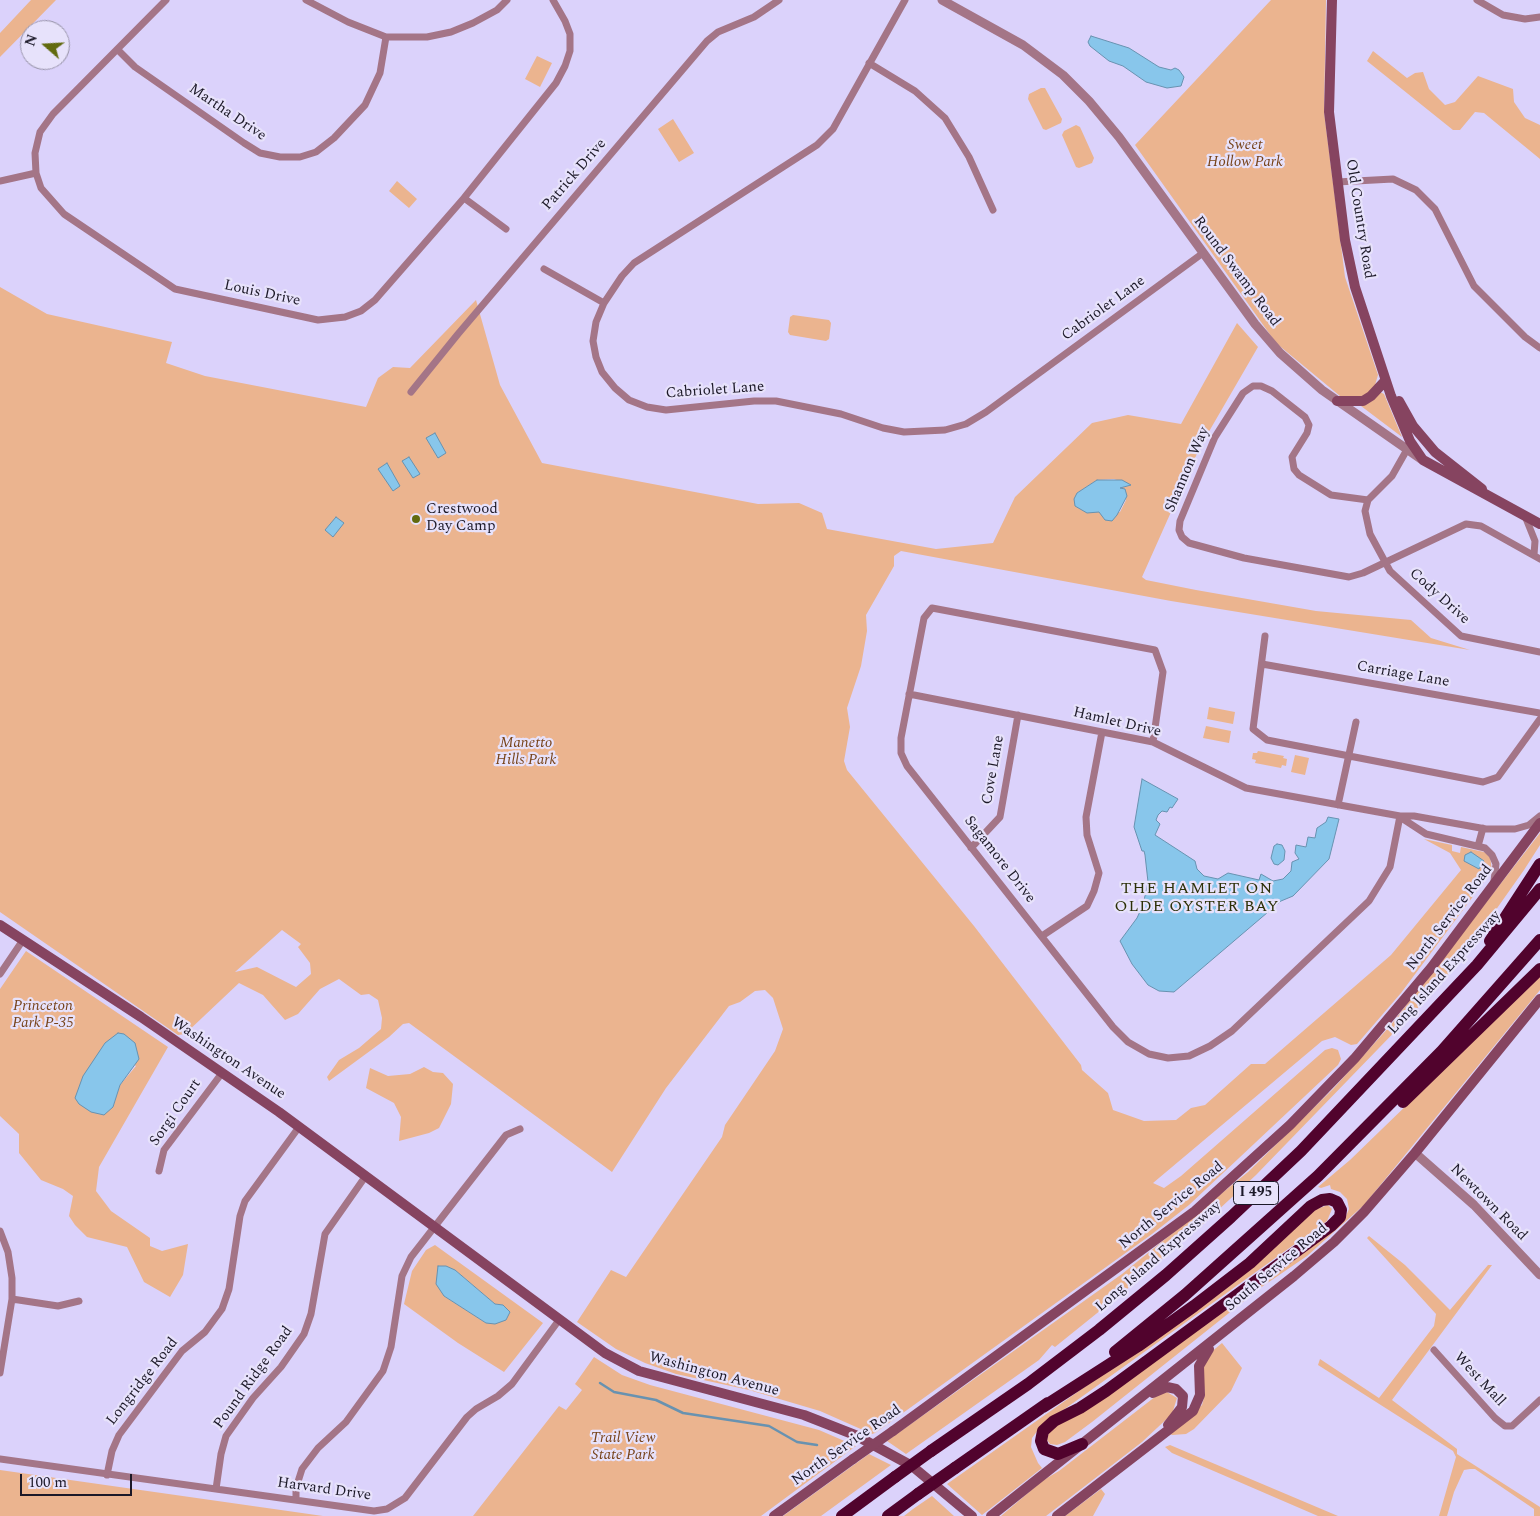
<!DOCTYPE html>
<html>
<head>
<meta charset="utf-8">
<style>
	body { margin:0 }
	#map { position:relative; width:1540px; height:1516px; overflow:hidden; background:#dbd2fb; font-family:Spectral,serif }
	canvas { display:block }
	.north { position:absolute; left:20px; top:20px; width:50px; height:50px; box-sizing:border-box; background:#e7e2fb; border:1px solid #9692a7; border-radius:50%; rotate:289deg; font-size:14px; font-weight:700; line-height:20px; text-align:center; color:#1c1928 }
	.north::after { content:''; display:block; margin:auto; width:18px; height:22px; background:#626a0f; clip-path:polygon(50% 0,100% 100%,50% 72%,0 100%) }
	.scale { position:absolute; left:20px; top:1474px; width:112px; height:22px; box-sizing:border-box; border:2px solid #1c1928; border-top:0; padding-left:6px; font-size:15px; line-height:18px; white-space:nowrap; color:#1c1928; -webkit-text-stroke:4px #e7e2fb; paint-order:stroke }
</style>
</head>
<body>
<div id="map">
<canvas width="1540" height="1516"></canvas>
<div class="north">N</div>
<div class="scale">100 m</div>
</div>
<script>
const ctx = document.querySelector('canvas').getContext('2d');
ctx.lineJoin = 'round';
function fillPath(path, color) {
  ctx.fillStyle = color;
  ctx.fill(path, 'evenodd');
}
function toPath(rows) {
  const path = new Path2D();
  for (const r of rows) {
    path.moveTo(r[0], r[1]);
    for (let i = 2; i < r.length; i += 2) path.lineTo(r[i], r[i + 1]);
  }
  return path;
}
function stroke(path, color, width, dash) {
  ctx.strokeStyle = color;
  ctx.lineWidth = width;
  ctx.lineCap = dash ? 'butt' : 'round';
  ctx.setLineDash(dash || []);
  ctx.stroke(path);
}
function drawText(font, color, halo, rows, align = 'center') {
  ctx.font = font + ' Spectral,serif';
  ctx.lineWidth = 4.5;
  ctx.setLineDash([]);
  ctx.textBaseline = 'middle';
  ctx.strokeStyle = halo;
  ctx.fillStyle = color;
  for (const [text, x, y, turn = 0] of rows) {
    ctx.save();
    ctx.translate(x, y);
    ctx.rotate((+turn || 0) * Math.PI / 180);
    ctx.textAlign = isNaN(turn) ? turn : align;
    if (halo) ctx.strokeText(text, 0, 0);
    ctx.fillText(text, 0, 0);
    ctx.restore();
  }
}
fillPath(toPath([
	[31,0,56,0,0,57,0,33],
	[1271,0,1326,0,1324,112,1345,277,1378,375,1375,385,1367,394,1356,399,1340,396,1276,343,1135,145],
	[1373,51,1407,78,1415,73,1423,72,1429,89,1445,105,1455,102,1478,76,1513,89,1514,102,1525,118,1540,125,1540,159,1484,113,1475,112,1460,130,1453,130,1367,61],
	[537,56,552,63,540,87,525,79],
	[1041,88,1045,88,1062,119,1061,123,1046,130,1043,129,1028,99,1029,94],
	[673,119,694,153,679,162,658,129],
	[1076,125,1080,127,1094,158,1092,163,1079,168,1076,167,1062,135,1064,131],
	[397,181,417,199,409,208,389,191],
	[0,287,47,314,172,342,166,363,205,376,366,407,378,378,393,367,410,368,476,300,500,385,542,463,758,504,799,503,822,513,827,529,936,549,993,543,1015,497,1092,423,1128,415,1181,424,1237,323,1258,347,1200,447,1142,577,1146,580,1196,590,1316,611,1411,620,1431,638,1470,650,1171,601,901,551,894,556,894,566,866,615,867,631,861,666,847,708,850,727,844,761,847,770,974,926,1081,1065,1082,1070,1108,1093,1113,1110,1144,1121,1176,1120,1191,1108,1205,1105,1251,1064,1265,1064,1391,955,1461,870,1450,853,1424,839,1452,845,1452,851,1460,853,1461,847,1484,852,1490,856,1492,871,1401,993,1357,1044,1351,1045,1335,1037,1322,1041,1153,1183,1164,1188,1181,1176,1325,1050,1332,1048,1338,1050,1341,1059,1338,1065,1189,1205,1152,1234,875,1433,872,1434,820,1411,749,1390,676,1374,645,1363,616,1349,577,1322,611,1270,626,1277,722,1137,725,1125,775,1051,783,1029,773,998,765,990,755,991,740,1002,729,1006,666,1088,612,1172,409,1023,403,1024,389,1037,329,1081,327,1077,339,1060,359,1048,381,1029,382,1018,378,1000,369,994,361,995,339,979,320,989,298,1014,285,1020,263,995,239,983,185,1034,178,1035,0,912],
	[1114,479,1130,485,1119,488,1126,500,1120,512,1102,514,1077,493,1097,480],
	[282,930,301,944,298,947,310,963,311,974,296,987,257,967,235,972],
	[793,315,829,320,831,323,829,339,826,341,790,335,788,332,790,317],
	[1380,392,1384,394,1402,437,1361,406],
	[1209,707,1235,712,1233,724,1207,719],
	[1206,726,1231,731,1229,743,1203,738],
	[1258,751,1284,756,1283,758,1287,759,1286,766,1282,765,1281,768,1255,763,1256,760,1252,759,1253,753,1257,753],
	[1295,755,1309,758,1305,775,1291,772],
	[1540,833,1540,845,1524,870,1476,938,1440,985,1256,1175,1202,1225,1127,1289,1055,1347,1052,1345,1039,1360,906,1454,887,1441,1122,1274,1248,1172,1333,1089,1390,1026],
	[26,951,168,1047,99,1167,96,1191,111,1211,150,1238,150,1246,162,1251,188,1244,183,1275,170,1297,144,1282,127,1247,87,1237,75,1225,69,1216,73,1196,63,1189,41,1180,19,1153,19,1134,0,1116,0,989],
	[105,1043,136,1066,120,1085,113,1107,95,1060],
	[1540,976,1540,990,1364,1205,1307,1256,1263,1286,1092,1422,1065,1442,1057,1445,1050,1444,1047,1440,1050,1427,1346,1216,1349,1209,1347,1199,1340,1192,1331,1189,1330,1185,1321,1188,1318,1187,1350,1160],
	[424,1067,433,1072,443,1073,453,1084,451,1104,439,1128,429,1133,399,1141,401,1117,394,1103,366,1088,370,1068,388,1076,410,1074],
	[1328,1205,1332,1209,1327,1221,1041,1426,1032,1438,1031,1447,1038,1463,1042,1468,982,1515,947,1484,1211,1298,1314,1210],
	[1369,1236,1405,1265,1450,1310,1488,1265,1492,1265,1392,1400,1457,1449,1457,1454,1540,1507,1540,1516,1534,1516,1534,1509,1475,1469,1470,1469,1464,1470,1454,1492,1447,1516,1439,1516,1456,1457,1453,1451,1318,1365,1320,1359,1379,1398,1434,1326,1436,1314,1367,1238],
	[435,1245,543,1323,504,1372,458,1343,404,1304,412,1271,426,1250],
	[455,1270,495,1304,503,1305,486,1323,444,1296],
	[1222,1343,1242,1368,1231,1391,1194,1429,1186,1434,1172,1435,1169,1433,1202,1405,1205,1394,1201,1368,1210,1353],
	[594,1357,622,1375,650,1385,819,1430,856,1446,761,1516,473,1516,559,1406,566,1410,582,1390,575,1384],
	[1167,1392,1177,1398,1172,1414,1142,1442,1046,1516,1001,1516,1042,1481,1059,1471,1160,1393],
	[1170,1445,1338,1516,1318,1516,1172,1453,1165,1447],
	[869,1454,891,1465,821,1516,783,1516],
	[0,1470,323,1516,0,1516],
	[1101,1489,1105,1494,1093,1516,1065,1516],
	[932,1496,954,1516,904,1516,913,1509]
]), '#ebb48f');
const water = toPath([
	[1091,36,1129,48,1159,67,1171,70,1175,68,1179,70,1184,77,1181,86,1167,88,1146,82,1123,66,1109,61,1090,46,1088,42,1091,36],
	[435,433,446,453,438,458,426,438,435,433],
	[409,457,420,474,413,478,402,461,409,457],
	[387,463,400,486,393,491,378,469,387,463],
	[1097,480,1122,480,1131,485,1120,488,1125,489,1127,496,1117,515,1112,521,1105,520,1099,512,1087,513,1075,506,1074,499,1077,493,1097,480],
	[336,517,344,523,333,537,325,530,336,517],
	[1142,779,1178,799,1172,808,1170,807,1167,812,1162,811,1158,815,1156,820,1160,824,1155,835,1195,861,1197,869,1204,876,1218,879,1228,873,1259,880,1261,874,1273,881,1283,879,1291,871,1292,862,1299,859,1295,853,1296,845,1306,847,1308,837,1315,838,1317,828,1326,822,1328,817,1339,819,1329,859,1293,896,1281,901,1174,992,1159,991,1148,985,1132,964,1120,941,1137,918,1143,905,1148,882,1145,855,1144,851,1142,851,1134,827,1142,779],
	[1277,844,1282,845,1285,851,1284,860,1278,865,1274,864,1271,858,1274,846,1277,844],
	[1471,852,1484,861,1479,869,1464,861,1465,855,1471,852],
	[118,1033,124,1034,135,1043,139,1059,120,1085,113,1107,104,1115,91,1112,79,1104,75,1098,83,1076,105,1043,118,1033],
	[438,1266,446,1266,455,1270,495,1304,503,1305,510,1312,506,1320,495,1324,486,1323,444,1296,436,1284,438,1266]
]);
fillPath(water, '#88c6eb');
stroke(water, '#6892b0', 1);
stroke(toPath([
	[600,1383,614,1392,656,1400,683,1413,769,1426,797,1442,817,1445]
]), '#6892b0', 2.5);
stroke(toPath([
	[166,0,53,114,40,132,35,153,36,173,41,188,64,214,175,289,318,320,345,317,361,311,375,300,464,198,556,83,565,66,570,51,570,34,565,21,553,0],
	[306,0,348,22,386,37,427,37,451,32,473,23,497,10,507,0],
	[905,0,833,129,817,145,634,263,622,276,604,303,596,322,593,341,596,357,602,372,615,388,629,400,647,407,666,410,754,401,776,401,841,414,883,428,904,432,945,430,966,424,986,412,1203,253],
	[1477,0,1503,15,1525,19,1540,17],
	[118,50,135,67,244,143,260,153,280,157,300,157,316,152,334,138,365,105,380,73,386,37],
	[869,63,915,91,945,118,969,157,993,210],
	[0,181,36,173],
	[1337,182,1393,179,1416,190,1435,209,1474,286,1525,337,1540,348],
	[464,198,506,229],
	[544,269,604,303],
	[411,392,458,334,707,41,718,32,754,17,779,0],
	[1409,446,1392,476,1368,500,1365,511,1370,534,1390,571,1461,636,1540,652],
	[1368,500,1331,495,1299,475,1294,469,1292,457,1307,433,1309,425,1305,417,1272,391,1261,386,1253,386,1243,393,1215,437,1180,521,1179,530,1182,537,1189,543,1244,558,1349,577,1363,573,1466,524,1481,526,1540,559],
	[1525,516,1535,541,1534,555],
	[1265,636,1253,729,1267,740,1483,782,1498,777,1540,719],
	[1262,664,1540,713],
	[909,694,1153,742,1246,788,1400,816,1414,816,1486,829,1515,829,1529,825,1540,816],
	[1153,742,1163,672,1155,650,932,608,924,618,901,738,901,753,907,766,1113,1027,1128,1042,1149,1054,1168,1058,1189,1056,1210,1046,1232,1031,1369,901,1390,867,1400,816],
	[1338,805,1356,722],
	[1400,817,1426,834,1485,848,1492,855,1496,864,1494,881],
	[1478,846,1483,828],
	[971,848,1000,817,1018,715],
	[1042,936,1087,906,1094,891,1099,873,1087,835,1086,817,1102,732],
	[0,974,23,940],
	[159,1171,164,1150,222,1073],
	[0,1231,8,1252,12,1278,12,1299,0,1373],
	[12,1299,58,1306,79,1301],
	[1434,1350,1495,1418,1505,1426,1512,1426,1540,1400],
	[0,1459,374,1511,387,1509,405,1498,467,1417,476,1409,498,1396,512,1384,559,1320],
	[107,1475,112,1451,119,1435,182,1351,205,1332,222,1309,229,1289,240,1216,245,1201,299,1127],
	[216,1489,221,1454,226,1436,253,1398,281,1367,304,1334,311,1314,325,1234,365,1177],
	[296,1500,296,1488,302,1469,318,1448,346,1422,383,1371,391,1347,402,1276,411,1257,506,1135,520,1129]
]), '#a47587', 7);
stroke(toPath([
	[942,0,1023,45,1063,75,1089,101,1119,137,1255,324,1280,353,1322,390,1421,459],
	[1415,1153,1474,1205,1540,1275]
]), '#a47587', 9);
stroke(toPath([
	[1332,0,1329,112,1345,240,1355,287,1391,396,1410,441,1423,460,1540,524],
	[1337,401,1363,401,1371,396,1385,381],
	[1399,401,1413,426,1435,452,1482,489],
	[0,925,141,1017,279,1112,605,1353,639,1371,804,1415,855,1435,912,1466,972,1516],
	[1153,1393,1167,1387,1176,1389,1183,1396,1182,1407,1168,1425],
	[893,1431,1195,1211,1290,1125,1355,1058,1431,968,1540,823],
	[774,1516,853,1459],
	[991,1516,1294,1276,1334,1242,1364,1212,1415,1153,1540,999],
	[1057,1516,1193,1411,1200,1395,1199,1366,1209,1349]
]), '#864460', 10);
stroke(toPath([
	[1490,941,1540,864],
	[1403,1102,1540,969],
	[1115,1352,1185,1295,1318,1176,1442,1051,1540,940],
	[1043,1407,1138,1346,1194,1306,1250,1263,1311,1206,1322,1200,1330,1199,1337,1202,1341,1210,1340,1217,1331,1226,1106,1391,1080,1408,1054,1421,1043,1431,1041,1441,1044,1449,1058,1454,1082,1444],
	[931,1451,1028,1384,1099,1330,1166,1275,1231,1217,1301,1151,1477,965,1540,889],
	[955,1468,1048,1403],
	[842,1516,895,1477],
	[888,1516,918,1494]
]), '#51032d', 12);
stroke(toPath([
	[853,1459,893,1431]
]), '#864460', 10);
stroke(toPath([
	[895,1477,931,1451],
	[918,1494,955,1468]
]), '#51032d', 12);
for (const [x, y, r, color] of [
	[416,519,5,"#626a0f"]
]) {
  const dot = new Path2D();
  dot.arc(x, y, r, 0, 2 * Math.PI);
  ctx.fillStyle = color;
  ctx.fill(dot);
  stroke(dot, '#e7e2fb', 2);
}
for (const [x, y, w] of [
	[1256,1193,45]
]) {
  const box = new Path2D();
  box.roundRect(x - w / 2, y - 11.5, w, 23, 4);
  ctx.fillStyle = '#e7e2fb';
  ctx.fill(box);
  stroke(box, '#1c1928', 1);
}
drawText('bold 14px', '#1c1928', null, [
	["I 495",1256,1193]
]);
drawText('15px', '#1c1928', '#e7e2fb', [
	["Martha Drive",227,113,34],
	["Patrick Drive",575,175,-49],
	["Old Country Road",1359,219,81],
	["Round Swamp Road",1236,272,53],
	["Louis Drive",262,294,12],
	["Cabriolet Lane",1104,309,-36],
	["Cabriolet Lane",715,391,-4],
	["Shannon Way",1188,470,-67],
	["Cody Drive",1439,597,42],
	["Carriage Lane",1403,675,10],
	["Hamlet Drive",1117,723,13],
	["Cove Lane",994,770,-80],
	["Sagamore Drive",999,860,52],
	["North Service Road",1450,918,-52],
	["Long Island Expressway",1445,973,-48],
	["Washington Avenue",228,1059,34],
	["Sorgi Court",176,1113,-55],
	["Newtown Road",1488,1203,45],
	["North Service Road",1172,1206,-39],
	["Long Island Expressway",1159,1257,-41],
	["South Service Road",1277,1268,-40],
	["Washington Avenue",714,1375,15],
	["Pound Ridge Road",254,1378,-54],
	["West Mall",1479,1380,47],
	["Longridge Road",143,1382,-52],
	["North Service Road",847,1446,-35],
	["Harvard Drive",324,1490,8]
]);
drawText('italic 15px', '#77431a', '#e7e2fb', [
	["Sweet",1245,146],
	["Hollow Park",1245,163],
	["Manetto",526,744],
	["Hills Park",526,761],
	["Princeton",43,1007],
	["Park P-35",43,1024],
	["Trail View",623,1439],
	["State Park",623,1456]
]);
drawText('15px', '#1c1928', '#e7e2fb', [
	["Crestwood",426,510],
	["Day Camp",426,527]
], 'left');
ctx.letterSpacing = '1px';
drawText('16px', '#2c3007', '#e7e2fb', [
	["THE HAMLET ON",1197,890],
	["OLDE OYSTER BAY",1197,908]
]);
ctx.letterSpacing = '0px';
</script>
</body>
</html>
